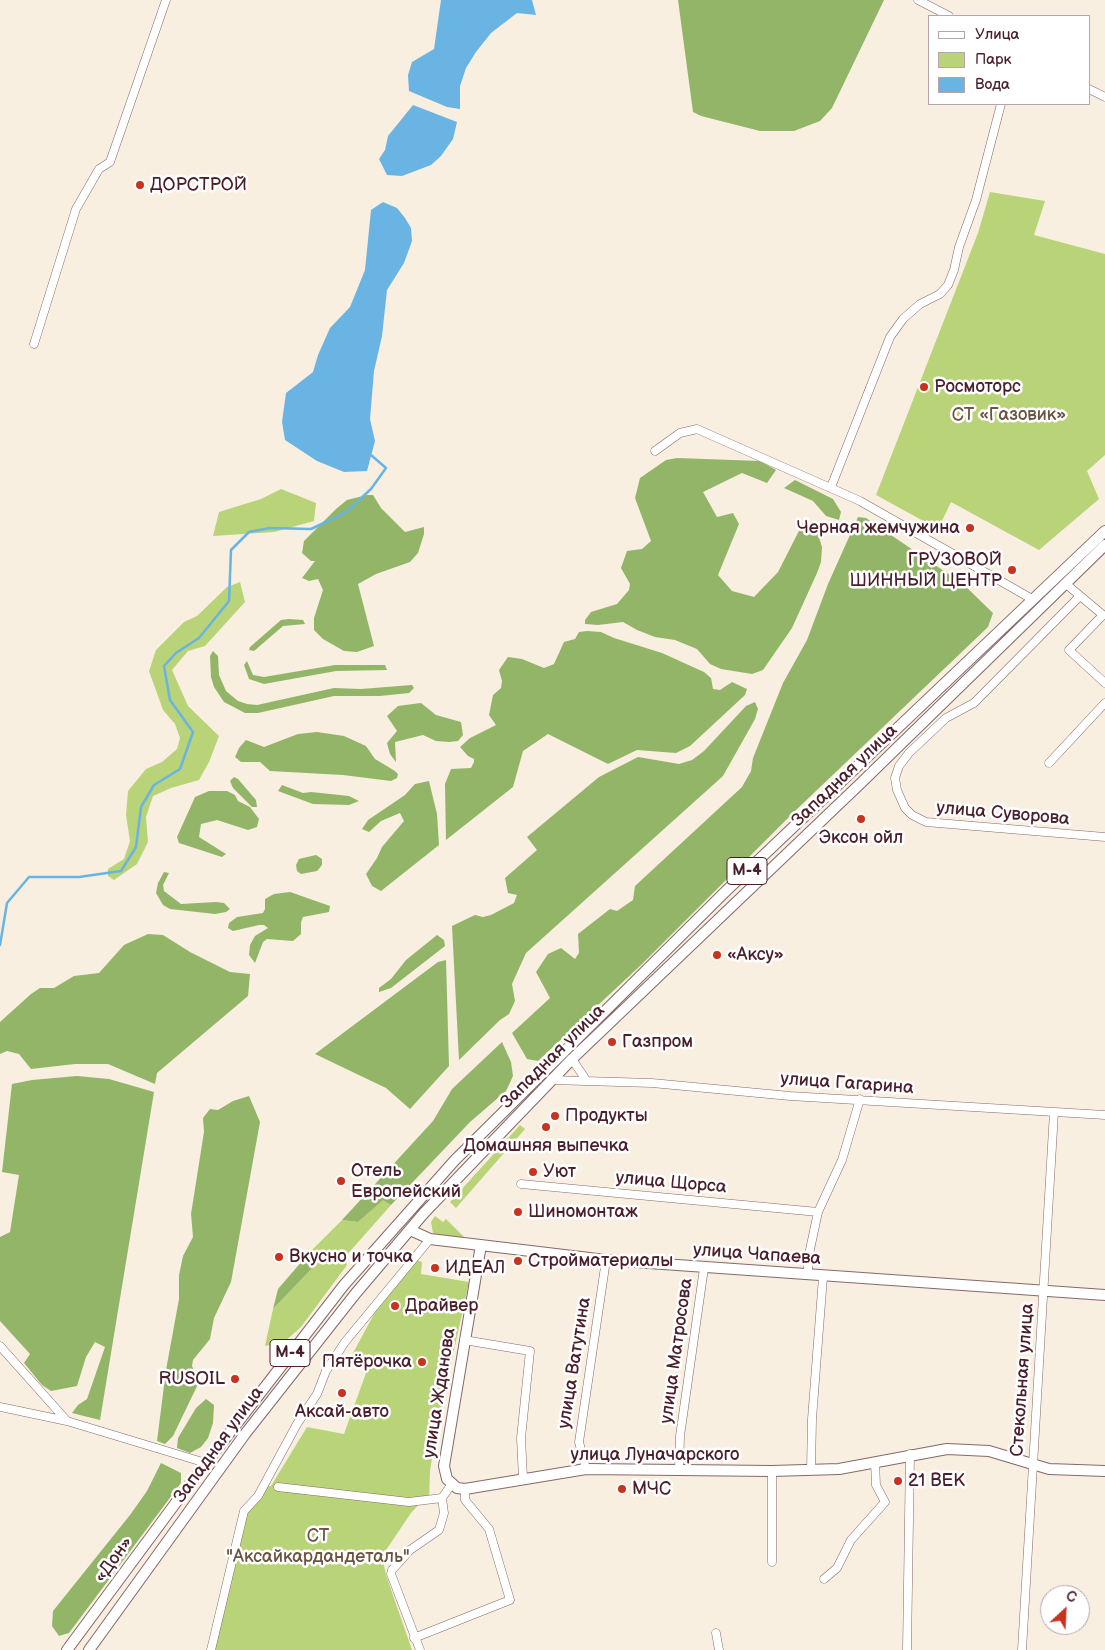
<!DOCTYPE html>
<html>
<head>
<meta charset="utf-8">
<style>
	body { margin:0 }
	#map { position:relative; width:1105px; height:1650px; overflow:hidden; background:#f8efe0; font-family:"Balsamiq Sans",sans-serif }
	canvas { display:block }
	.legend { position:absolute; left:928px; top:15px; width:162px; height:90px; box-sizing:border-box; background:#fff; border:1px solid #b7a5aa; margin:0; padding:6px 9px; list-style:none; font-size:15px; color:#4a1f2b }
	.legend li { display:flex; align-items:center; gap:10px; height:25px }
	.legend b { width:25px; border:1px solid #b7a5aa }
	.north { position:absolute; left:1040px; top:1585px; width:50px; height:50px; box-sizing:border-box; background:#fff; border:1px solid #b7a5aa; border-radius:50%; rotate:25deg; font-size:14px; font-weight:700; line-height:20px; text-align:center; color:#4a1f2b }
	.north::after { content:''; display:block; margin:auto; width:18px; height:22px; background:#c8321e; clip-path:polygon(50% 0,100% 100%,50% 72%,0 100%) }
</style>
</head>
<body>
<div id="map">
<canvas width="1105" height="1650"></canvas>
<ul class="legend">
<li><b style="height:6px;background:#fff"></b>Улица</li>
<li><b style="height:14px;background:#b9d378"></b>Парк</li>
<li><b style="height:14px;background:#69b4e2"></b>Вода</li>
</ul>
<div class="north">С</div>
</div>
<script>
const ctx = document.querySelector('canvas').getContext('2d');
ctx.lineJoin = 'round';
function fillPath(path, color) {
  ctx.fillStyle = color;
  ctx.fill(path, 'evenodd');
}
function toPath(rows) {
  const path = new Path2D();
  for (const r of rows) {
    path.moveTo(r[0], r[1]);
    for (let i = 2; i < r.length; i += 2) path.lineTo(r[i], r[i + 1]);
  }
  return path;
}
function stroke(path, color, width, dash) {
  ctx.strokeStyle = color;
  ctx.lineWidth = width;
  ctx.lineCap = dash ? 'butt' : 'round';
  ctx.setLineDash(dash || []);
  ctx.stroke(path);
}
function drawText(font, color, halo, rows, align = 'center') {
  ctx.font = font + ' "Balsamiq Sans",sans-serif';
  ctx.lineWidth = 5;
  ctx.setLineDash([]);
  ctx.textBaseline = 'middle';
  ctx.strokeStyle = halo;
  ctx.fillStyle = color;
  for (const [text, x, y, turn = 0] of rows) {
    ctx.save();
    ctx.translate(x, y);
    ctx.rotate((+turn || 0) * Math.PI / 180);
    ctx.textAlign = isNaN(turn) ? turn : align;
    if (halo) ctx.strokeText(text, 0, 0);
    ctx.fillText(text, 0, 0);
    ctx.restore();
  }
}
fillPath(toPath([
	[990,192,1045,201,1034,235,1105,254,1105,455,1087,471,1099,499,1039,550,951,502,938,529,876,495,978,233],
	[281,489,316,503,314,521,274,532,213,536,219,512,261,499],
	[240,582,245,602,205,646,188,651,172,670,188,706,219,736,209,762,199,780,171,788,153,796,146,817,148,842,137,864,114,880,108,876,108,869,124,859,130,841,126,815,128,791,146,769,162,762,177,749,180,738,175,724,163,710,149,671,156,650,184,622,197,616,227,587],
	[520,1125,525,1129,456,1208,450,1202],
	[383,1199,391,1205,345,1257,347,1265,301,1327,284,1342,265,1346,273,1309,318,1262,309,1253,342,1220,358,1222],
	[435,1216,443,1222,446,1219,466,1239,442,1237,433,1233,431,1222],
	[417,1260,422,1262,421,1274,469,1282,436,1432,430,1471,429,1502,420,1503,411,1513,382,1556,386,1575,412,1650,211,1650,245,1517,259,1486,271,1486,307,1427,344,1434,370,1362,352,1355,374,1314]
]), '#b9d378');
fillPath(toPath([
	[678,0,884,0,832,108,820,121,794,131,760,131,701,116,693,112],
	[677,458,760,461,776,470,767,483,742,473,703,492,717,517,733,513,739,524,718,575,732,591,754,597,778,572,804,521,817,531,822,547,821,562,817,573,792,628,763,670,752,674,721,669,710,664,697,649,675,640,655,637,637,630,623,622,598,625,585,624,585,620,591,612,617,604,629,590,630,584,621,568,627,551,642,549,651,541,635,498,640,478,666,460],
	[795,480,833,499,841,512,839,520,826,516,813,501,784,488],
	[367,495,373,495,381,508,405,532,424,527,424,534,418,553,410,562,376,574,358,584,374,646,357,652,344,651,323,639,314,630,314,618,323,590,318,579,309,581,302,578,315,561,311,561,302,553,304,541,336,509,347,500],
	[858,517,866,518,963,584,993,613,988,627,796,810,640,966,538,1061,527,1059,512,1033,550,998,536,972,548,954,561,948,575,959,579,953,578,934,610,909,617,911,633,900,635,886,742,787,751,771,753,758,783,683,807,640,828,584],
	[289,619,303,620,305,624,283,626,254,651,249,650,250,647,281,620],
	[587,631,601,632,614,638,662,653,704,672,711,678,713,689,720,690,732,682,747,689,745,695,690,746,676,753,637,750,608,764,548,734,523,751,513,787,446,840,445,784,451,769,471,768,474,762,474,759,468,756,460,747,470,738,496,725,489,715,493,695,501,688,502,681,499,670,508,657,522,659,544,668,554,664,564,642,575,639,579,632],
	[213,651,218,656,219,675,226,691,238,701,247,704,257,705,334,688,361,689,412,685,414,688,409,693,380,696,334,696,258,713,245,713,224,702,214,687,211,677,210,656],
	[247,661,253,675,264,677,335,665,385,665,387,670,336,671,264,684,249,679,244,665],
	[755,702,758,709,755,719,723,776,526,953,512,984,515,1001,509,1014,500,1020,459,1060,452,926,475,915,483,917,491,915,514,903,517,895,508,893,505,878,537,850,527,837,599,777,638,757,679,764,692,760,704,751,746,706],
	[421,703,436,715,461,722,463,735,458,741,449,742,436,741,423,735,395,742,396,762,390,754,387,743,397,731,387,716,398,706],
	[317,732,344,736,366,746,375,759,395,771,398,774,397,778,391,781,343,775,270,771,260,762,241,762,235,757,239,748,246,740,264,747,298,734],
	[234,777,238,779,256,800,257,807,252,807,233,788,230,781],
	[429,781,437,814,439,845,381,891,372,886,366,874,377,858,382,847,404,821,400,813,381,821,369,832,362,829,368,820,405,795,415,784],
	[282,785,303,793,311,792,349,796,359,801,349,805,313,804,278,791],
	[209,791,227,791,235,795,238,801,250,807,259,819,257,827,248,830,217,820,201,824,199,837,226,854,222,857,179,843,177,837,195,797],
	[316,855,322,859,322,865,317,871,301,874,297,871,296,865,299,859],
	[164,872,169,873,163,885,164,891,181,904,216,902,224,903,230,909,226,912,215,914,170,909,163,905,156,893,158,883],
	[290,892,330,906,329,912,303,917,301,922,301,934,293,941,267,939,263,942,255,963,249,955,250,945,255,936,268,928,264,925,259,925,233,931,228,928,229,923,237,917,263,913,265,909,265,899,274,894],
	[148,934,163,935,190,952,230,972,250,974,248,996,157,1073,155,1084,108,1064,75,1064,31,1069,19,1054,7,1051,0,1054,0,1022,31,994,40,988,54,988,74,976,99,973,124,945],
	[437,935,444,940,445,946,391,988,379,992,379,988,391,979,406,960],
	[446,960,449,1066,410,1109,386,1088,315,1054,438,962],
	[502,1042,511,1062,513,1076,506,1091,470,1122,391,1205,383,1200,358,1222,342,1220,433,1121,452,1089],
	[77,1076,109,1079,154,1092,100,1420,72,1413,78,1405,87,1399,105,1347,95,1342,86,1357,77,1386,51,1391,42,1385,24,1363,30,1354,0,1321,0,1237,10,1232,19,1175,2,1172,12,1084,32,1080],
	[249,1096,260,1122,231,1282,214,1318,210,1339,193,1360,192,1366,199,1382,173,1436,165,1444,157,1441,166,1370,179,1299,179,1275,183,1256,193,1237,191,1214,204,1132,203,1118,210,1109,218,1110,233,1101],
	[309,1253,318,1262,273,1309,278,1289],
	[206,1399,214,1405,213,1423,208,1438,201,1447,190,1453,177,1448,178,1438,196,1408],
	[161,1463,181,1473,181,1483,69,1633,59,1636,52,1626,53,1611,130,1515,147,1491]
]), '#92b568');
fillPath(toPath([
	[441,0,532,0,536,15,517,13,491,33,476,52,466,68,460,86,460,109,447,107,409,91,408,75,412,62,434,49],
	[413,105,457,122,453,139,441,156,431,165,402,176,387,175,379,159,385,150,388,136],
	[383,202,397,208,405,218,411,228,412,241,404,263,387,290,382,336,374,371,370,419,375,441,367,471,344,472,317,461,285,440,282,422,286,393,313,372,318,355,330,328,350,307,365,270,371,210]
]), '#69b4e2');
stroke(toPath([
	[0,945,7,903,29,877,79,877,121,871,136,847,141,807,154,785,180,769,193,732,170,700,164,666,176,653,199,638,229,601,231,550,249,532,270,528,311,529,345,513,371,489,386,468,371,455]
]), '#69b4e2', 2.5);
const minor = toPath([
	[918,0,949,16],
	[1089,89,1105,97],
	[34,344,76,209,99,169,110,162,166,0],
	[655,451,680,433,697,429,860,501,1032,599],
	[831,487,890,337,903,319,920,304,940,294,948,285,954,270,959,247,976,200,1001,104],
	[1066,584,1103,615,1069,650,1105,683],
	[1080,596,974,703,946,718,909,753,899,766,895,778,897,790,905,808,912,815,926,822,1105,837],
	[1049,763,1105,703],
	[572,1059,586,1080],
	[551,1080,652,1083,790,1096,1105,1115],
	[521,1184,818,1212],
	[808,1275,808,1259,818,1212,842,1160,860,1099],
	[464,1340,530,1351,521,1438,523,1478],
	[0,1346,67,1421,206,1463],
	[0,1407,67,1421],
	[586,1469,579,1442,606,1260],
	[679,1469,680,1436,704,1268],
	[811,1470,812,1419,823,1277],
	[772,1471,772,1562],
	[278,1487,409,1502,442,1498,451,1485],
	[824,1579,837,1568,851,1540,885,1502,876,1485,875,1462],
	[716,1633,719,1650],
	[414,1638,510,1600,489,1529,465,1500,465,1489],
	[211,1650,244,1511,258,1496,297,1424,317,1394,326,1371,345,1342,430,1239],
	[420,1650,391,1574,392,1570,410,1550,439,1530,444,1513,442,1498],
	[907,1650,910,1454],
	[1022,1650,1054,1112]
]);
const major = toPath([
	[410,1230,430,1239,606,1260,1105,1295],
	[481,1245,444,1466,447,1479,457,1488,465,1489,586,1469,772,1471,839,1469,947,1449,989,1451,1049,1469,1105,1471],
	[67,1650,186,1489,344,1285,455,1160,727,890,1105,531],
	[89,1650,245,1434,356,1293,424,1213,572,1059,861,783,1105,545]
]);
stroke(minor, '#87686a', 9);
stroke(major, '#87686a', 12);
stroke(minor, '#fff', 8);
stroke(major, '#fff', 10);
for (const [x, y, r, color] of [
	[140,185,5,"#c8321e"],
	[924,387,5,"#c8321e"],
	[970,528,5,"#c8321e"],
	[1012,570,5,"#c8321e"],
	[861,819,5,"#c8321e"],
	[717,955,5,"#c8321e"],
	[612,1042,5,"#c8321e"],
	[555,1116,5,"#c8321e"],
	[546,1127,5,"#c8321e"],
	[533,1172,5,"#c8321e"],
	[341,1181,5,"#c8321e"],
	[518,1212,5,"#c8321e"],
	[279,1257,5,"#c8321e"],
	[518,1261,5,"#c8321e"],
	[435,1268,5,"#c8321e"],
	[395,1306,5,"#c8321e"],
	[422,1362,5,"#c8321e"],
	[235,1379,5,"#c8321e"],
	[342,1393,5,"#c8321e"],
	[898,1481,5,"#c8321e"],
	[622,1489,5,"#c8321e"]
]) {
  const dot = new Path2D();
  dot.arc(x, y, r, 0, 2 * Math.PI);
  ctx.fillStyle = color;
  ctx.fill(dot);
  stroke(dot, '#fff', 2);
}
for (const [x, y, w] of [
	[747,871,40],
	[290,1353,40]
]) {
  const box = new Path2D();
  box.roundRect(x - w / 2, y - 13.5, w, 27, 4);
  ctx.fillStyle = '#fff';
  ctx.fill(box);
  stroke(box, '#4a1f2b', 1);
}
drawText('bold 16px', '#4a1f2b', null, [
	["М-4",747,871],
	["М-4",290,1353]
]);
drawText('18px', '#4a1f2b', '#fff', [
	["ДОРСТРОЙ",150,185],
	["Росмоторс",934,387],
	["Черная жемчужина",960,528,"right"],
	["ГРУЗОВОЙ",1002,560,"right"],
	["ШИННЫЙ ЦЕНТР",1002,581,"right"],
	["Эксон ойл",861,838,"center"],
	["«Аксу»",727,955],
	["Газпром",622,1042],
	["Продукты",565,1116],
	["Домашняя выпечка",546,1146,"center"],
	["Отель",351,1171],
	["Европейский",351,1192],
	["Уют",543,1172],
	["Шиномонтаж",528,1212],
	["Вкусно и точка",289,1257],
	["Стройматериалы",528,1261],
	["ИДЕАЛ",445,1268],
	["Драйвер",405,1306],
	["Пятёрочка",412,1362,"right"],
	["RUSOIL",225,1379,"right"],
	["Аксай-авто",342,1412,"center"],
	["21 ВЕК",908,1481],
	["МЧС",632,1489]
], 'left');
drawText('18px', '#6b5542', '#fff', [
	["СТ «Газовик»",1009,415],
	["СТ",318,1536],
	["\"Аксайкардандеталь\"",318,1557]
]);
drawText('18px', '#4a1f2b', '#fff', [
	["Западная улица",845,776,-44],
	["улица Суворова",1003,814,5],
	["Западная улица",553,1057,-45],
	["улица Гагарина",847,1084,4],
	["улица Щорса",671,1183,5],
	["улица Чапаева",757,1255,4],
	["улица Матросова",677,1351,-82],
	["улица Ватутина",575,1363,-81],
	["Стекольная улица",1023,1380,-86],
	["улица Жданова",440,1393,-81],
	["Западная улица",219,1445,-54],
	["улица Луначарского",655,1455],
	["«Дон»",114,1560,-54]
]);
</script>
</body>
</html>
